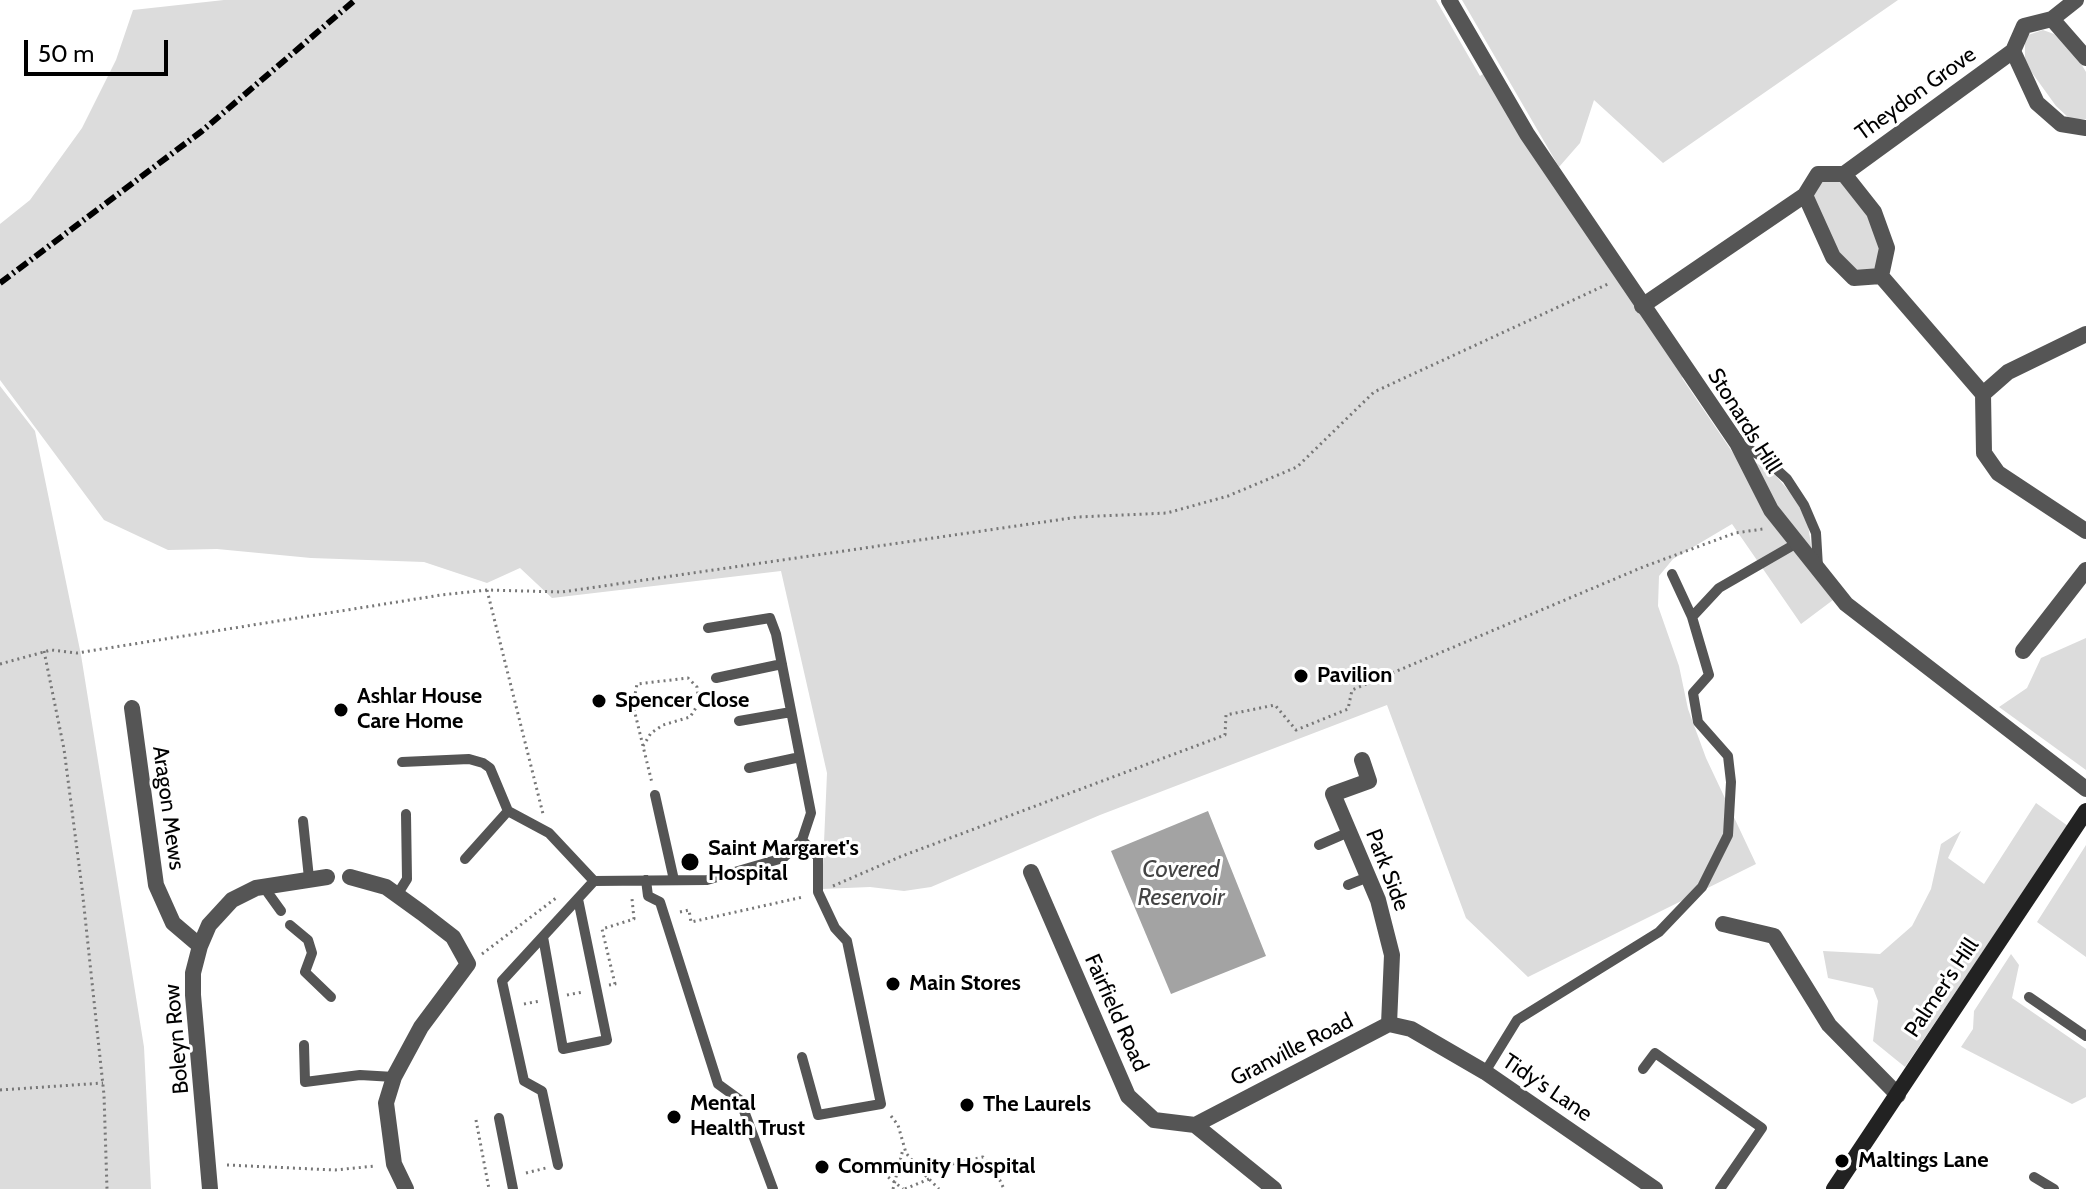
<!DOCTYPE html>
<html>
<head>
<meta charset="utf-8">
<style>
	body { margin:0 }
	#map { position:relative; width:2086px; height:1189px; overflow:hidden; background:#fff; font-family:Cabin,sans-serif }
	canvas { display:block }
	.scale { position:absolute; left:24px; top:40px; width:144px; height:36px; box-sizing:border-box; border:4px solid #000; border-top:0; padding-left:10px; font-size:24px; line-height:28px; white-space:nowrap; color:#000; -webkit-text-stroke:6px #fff; paint-order:stroke }
</style>
</head>
<body>
<div id="map">
<canvas width="2086" height="1189"></canvas>
<div class="scale">50 m</div>
</div>
<script>
const ctx = document.querySelector('canvas').getContext('2d');
ctx.lineJoin = 'round';
function fillPath(path, color) {
  ctx.fillStyle = color;
  ctx.fill(path, 'evenodd');
}
function toPath(rows) {
  const path = new Path2D();
  for (const r of rows) {
    path.moveTo(r[0], r[1]);
    for (let i = 2; i < r.length; i += 2) path.lineTo(r[i], r[i + 1]);
  }
  return path;
}
function stroke(path, color, width, dash) {
  ctx.strokeStyle = color;
  ctx.lineWidth = width;
  ctx.lineCap = dash ? 'butt' : 'round';
  ctx.setLineDash(dash || []);
  ctx.stroke(path);
}
function drawText(font, color, halo, rows, align = 'center') {
  ctx.font = font + ' Cabin,sans-serif';
  ctx.lineWidth = 6;
  ctx.setLineDash([]);
  ctx.textBaseline = 'middle';
  ctx.strokeStyle = halo;
  ctx.fillStyle = color;
  for (const [text, x, y, turn = 0] of rows) {
    ctx.save();
    ctx.translate(x, y);
    ctx.rotate((+turn || 0) * Math.PI / 180);
    ctx.textAlign = isNaN(turn) ? turn : align;
    if (halo) ctx.strokeText(text, 0, 0);
    ctx.fillText(text, 0, 0);
    ctx.restore();
  }
}
fillPath(toPath([
	[224,0,1436,0,1480,76,1486,72,1685,375,1682,378,1833,600,1801,624,1732,524,1673,559,1659,576,1658,606,1679,666,1688,709,1706,758,1756,864,1528,977,1466,918,1387,705,1100,815,931,887,904,891,870,887,822,889,827,773,781,571,552,598,520,568,487,583,424,562,311,558,217,549,168,550,104,520,0,380,0,224,30,200,82,128,116,60,133,10],
	[1462,0,1898,0,1663,163,1594,100,1580,143,1559,167],
	[2043,30,2054,34,2074,52,2086,72,2086,119,2070,119,2056,106,2025,63,2025,36],
	[1843,181,1871,219,1881,245,1879,269,1859,273,1839,254,1811,197,1819,182],
	[0,386,35,431,81,655,144,1047,151,1189,0,1189],
	[1752,460,1776,476,1795,498,1808,525,1813,558,1778,508],
	[2086,638,2086,770,1999,707,2027,688,2041,658],
	[2036,803,2068,826,1905,1067,1873,1041,1878,1001,1873,988,1828,978,1823,951,1880,954,1912,926,1931,889,1941,844,1961,831,1948,858,1984,884],
	[2086,845,2086,957,2037,922],
	[2011,954,2019,965,2012,998,2086,1049,2086,1097,2072,1104,1961,1047,1973,1029,1974,1011]
]), '#dcdcdc');
fillPath(toPath([
	[1208,811,1266,956,1171,994,1111,851]
]), '#a3a3a3');
stroke(toPath([
	[487,590,543,814],
	[44,651,64,749,82,888,104,1095,107,1189],
	[0,664,51,650,77,653,441,595,487,590,562,592,1078,517,1167,513,1228,496,1297,467,1374,392,1608,284],
	[643,746,651,733,663,725,690,717,699,703,697,687,688,678,637,684,633,705,643,746,652,783],
	[833,886,902,856,1225,735,1226,715,1275,705,1296,730,1348,709,1352,690,1643,567,1735,533,1763,529],
	[680,912,689,910,691,922,803,897],
	[482,954,556,898],
	[609,985,615,984,602,929,634,919,632,899],
	[567,995,583,992],
	[524,1004,540,1001],
	[0,1090,103,1083],
	[891,1116,898,1125,906,1153,921,1171,983,1157,995,1170,1004,1189],
	[476,1120,489,1189],
	[227,1165,335,1170,375,1166],
	[899,1167,872,1164,903,1189],
	[921,1171,939,1189],
	[526,1173,546,1168],
	[893,1189,903,1149],
	[905,1189,929,1179]
]), '#777', 3, [2, 4]);
stroke(toPath([
	[1739,444,1763,457,1787,479,1804,505,1816,533,1818,567],
	[1672,574,1692,617],
	[716,678,782,664],
	[739,721,791,712],
	[402,762,469,759,483,763,490,768,508,811,549,833,594,881,707,880,783,858,802,840,811,813,776,634,770,618,708,628],
	[749,768,800,757],
	[655,795,674,880],
	[303,821,309,878],
	[802,840,818,857,818,892,835,928,847,941,881,1104,818,1115,802,1057],
	[1319,845,1349,832],
	[465,859,508,811],
	[646,880,648,896,660,902,718,1084,740,1100,773,1189],
	[1348,885,1368,877],
	[263,886,281,911],
	[397,895,407,879,406,814],
	[290,925,308,940,312,953,305,972,331,997],
	[543,937,563,1049,607,1040,578,899],
	[2029,997,2086,1036],
	[304,1045,305,1082,360,1075,394,1077],
	[1643,1069,1655,1053,1762,1128,1720,1189],
	[1485,1072,1517,1020,1659,932,1702,887,1728,835,1731,782,1728,756,1698,722,1693,693,1709,675,1692,617,1719,588,1797,543],
	[499,1118,513,1189],
	[558,1165,542,1091,524,1081,502,981,594,881],
	[2034,1177,2054,1189]
]), '#555', 10);
stroke(toPath([
	[2052,19,2086,58],
	[2013,51,2037,103,2061,124,2086,128],
	[1805,195,1833,257,1854,278,1881,276,1887,248,1874,212,1844,174],
	[1881,276,1983,394],
	[1642,306,1805,195,1818,174,1844,174,2013,51,2024,26,2052,19,2076,0],
	[2086,334,2008,372,1983,394,1984,453,1998,473,2086,531],
	[2023,651,2086,570],
	[132,708,156,885,173,923,200,946],
	[1362,760,1369,781,1333,794,1378,900,1392,955,1389,1024],
	[1031,872,1128,1096,1154,1120,1195,1125,1274,1189],
	[350,877,386,887,422,913,453,937,468,964,421,1027,394,1077,386,1103,394,1164,406,1189],
	[1723,924,1774,936,1829,1025,1898,1095],
	[1195,1125,1389,1024,1411,1029,1485,1072,1655,1189],
	[210,1189,193,995,193,973,200,946,209,925,232,900,256,888,327,877]
]), '#555', 16);
stroke(toPath([
	[1449,0,1527,134,1737,443,1771,510,1846,604,2086,789]
]), '#555', 16);
stroke(toPath([
	[1834,1189,2086,811]
]), '#222', 16);
stroke(toPath([
	[0,283,202,131,355,0]
]), '#000', 6, [12, 4, 2, 4]);
for (const [x, y, r, color] of [
	[1301,676,8,"#000"],
	[599,701,8,"#000"],
	[341,710,8,"#000"],
	[690,862,10,"#000"],
	[893,984,8,"#000"],
	[967,1105,8,"#000"],
	[674,1117,8,"#000"],
	[1842,1161,8,"#000"],
	[822,1167,8,"#000"]
]) {
  const dot = new Path2D();
  dot.arc(x, y, r, 0, 2 * Math.PI);
  ctx.fillStyle = color;
  ctx.fill(dot);
  stroke(dot, '#fff', 3);
}
drawText('22px', '#000', '#fff', [
	["Theydon Grove",1916,94,-36],
	["Stonards Hill",1744,421,58],
	["Aragon Mews",168,808,82],
	["Park Side",1387,870,69],
	["Palmer's Hill",1942,988,-56],
	["Fairfield Road",1116,1013,66],
	["Boleyn Row",177,1039,-95],
	["Granville Road",1292,1050,-27],
	["Tidy's Lane",1547,1088,34]
]);
drawText('bold 22px', '#000', '#fff', [
	["Pavilion",1317,676],
	["Ashlar House",357,697],
	["Care Home",357,722],
	["Spencer Close",615,701],
	["Saint Margaret's",708,849],
	["Hospital",708,874],
	["Main Stores",909,984],
	["Mental",690,1104],
	["Health Trust",690,1129],
	["The Laurels",983,1105],
	["Maltings Lane",1858,1161],
	["Community Hospital",838,1167]
], 'left');
drawText('italic 24px', '#444', '#fff', [
	["Covered",1181,870],
	["Reservoir",1181,898]
]);
</script>
</body>
</html>
